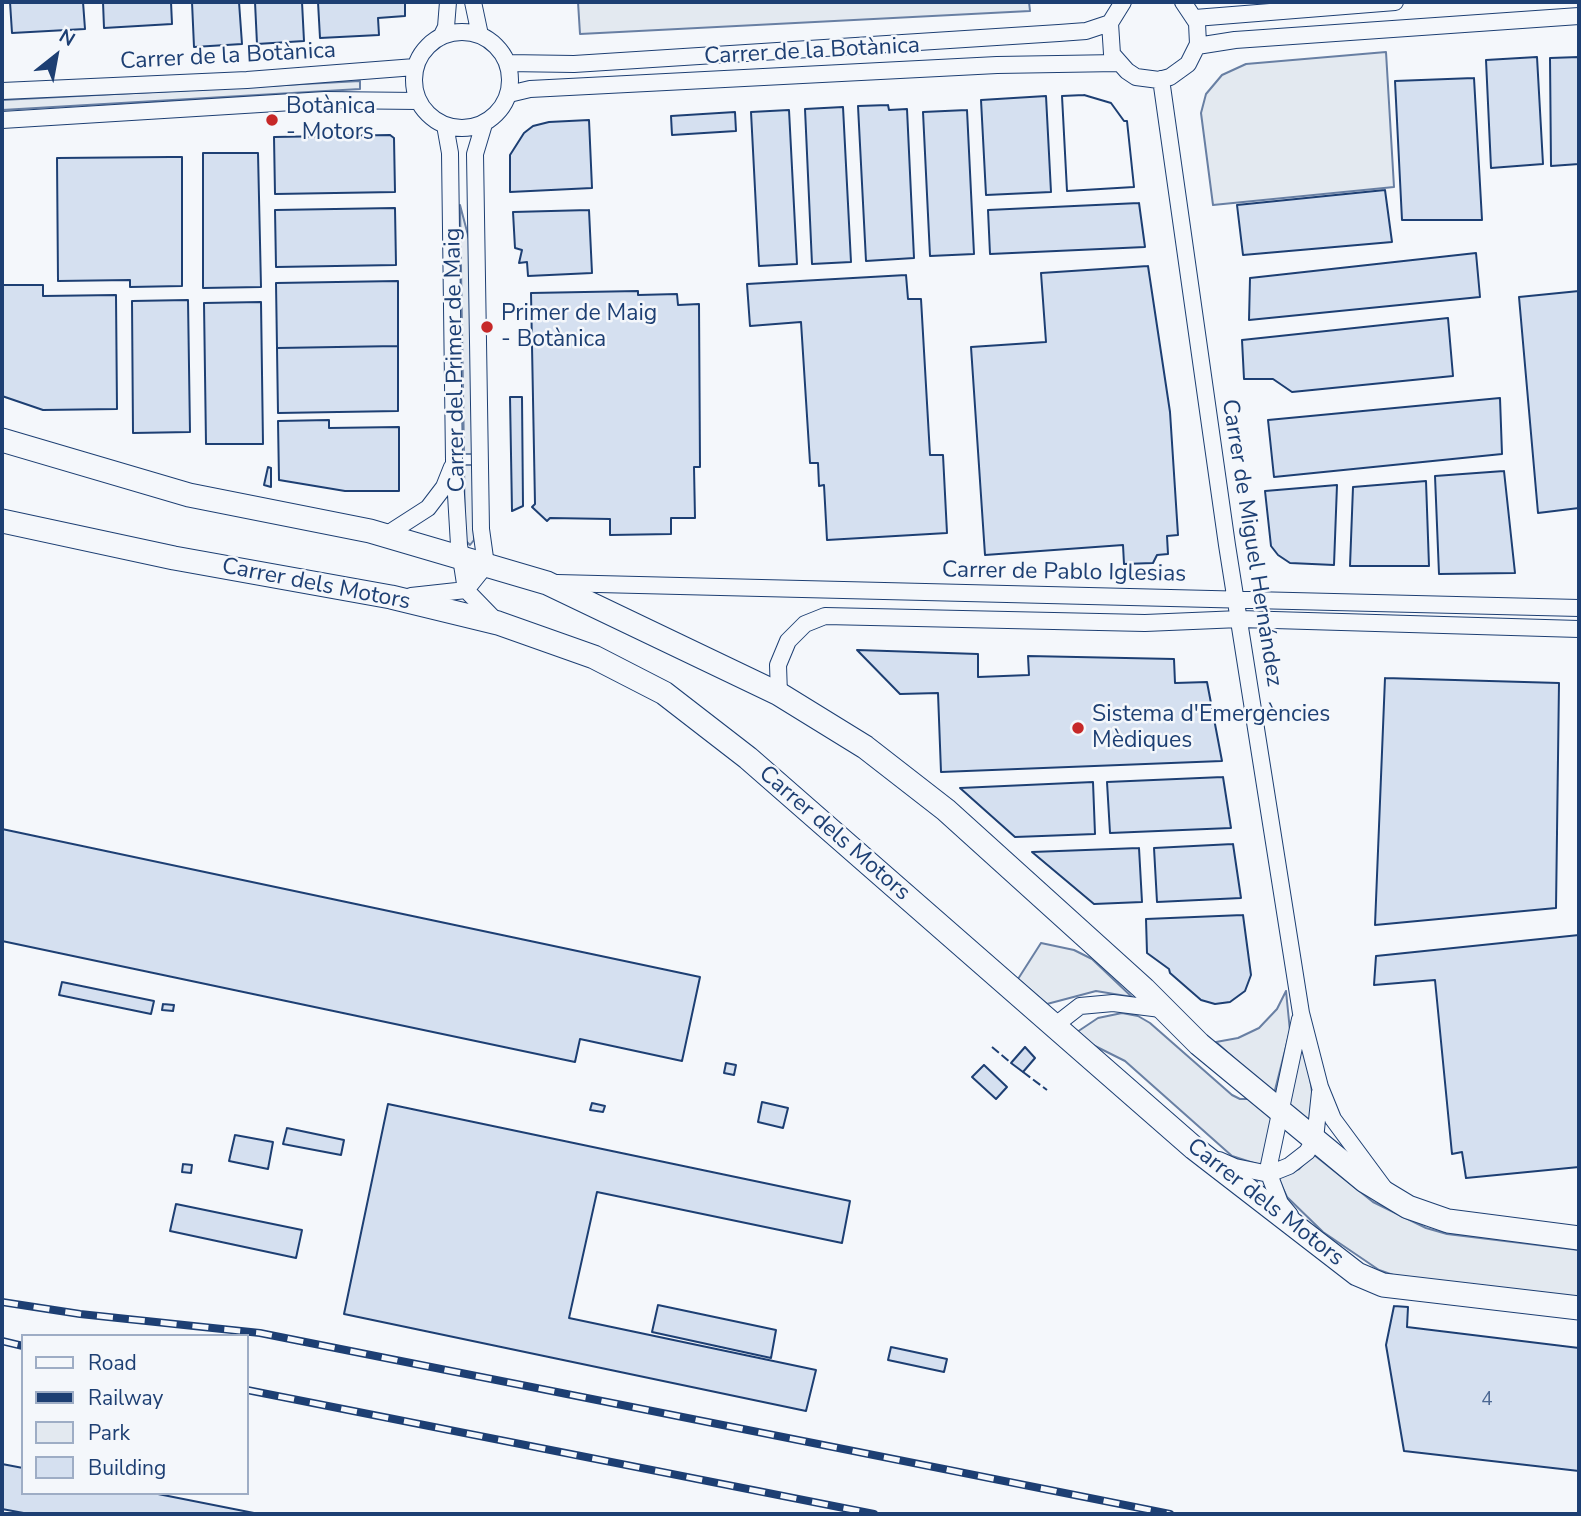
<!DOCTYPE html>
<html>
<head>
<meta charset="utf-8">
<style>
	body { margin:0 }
	#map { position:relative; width:1581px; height:1516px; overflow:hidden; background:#f4f7fb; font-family:"Nunito Sans",sans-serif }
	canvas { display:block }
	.frame { position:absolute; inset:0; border:4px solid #1d3f73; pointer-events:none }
	.legend { position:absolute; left:21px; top:1334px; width:228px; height:161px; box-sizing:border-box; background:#f4f7fb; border:2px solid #9eadc5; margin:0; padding:9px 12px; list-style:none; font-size:21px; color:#1d3f73 }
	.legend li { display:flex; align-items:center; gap:14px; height:35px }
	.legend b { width:35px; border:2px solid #9eadc5 }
	.north { position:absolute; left:21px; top:21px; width:70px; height:70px; -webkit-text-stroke:5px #f4f7fb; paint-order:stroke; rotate:31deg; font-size:19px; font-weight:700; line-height:28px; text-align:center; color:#1d3f73 }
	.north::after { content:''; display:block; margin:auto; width:24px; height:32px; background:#1d3f73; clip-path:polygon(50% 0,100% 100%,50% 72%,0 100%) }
</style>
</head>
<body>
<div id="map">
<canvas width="1581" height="1516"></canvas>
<div class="frame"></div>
<ul class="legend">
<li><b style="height:9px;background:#f4f7fb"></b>Road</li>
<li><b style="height:9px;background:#1d3f73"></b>Railway</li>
<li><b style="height:19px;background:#e3e9f0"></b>Park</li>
<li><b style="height:19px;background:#d5e0f0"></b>Building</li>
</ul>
<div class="north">N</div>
</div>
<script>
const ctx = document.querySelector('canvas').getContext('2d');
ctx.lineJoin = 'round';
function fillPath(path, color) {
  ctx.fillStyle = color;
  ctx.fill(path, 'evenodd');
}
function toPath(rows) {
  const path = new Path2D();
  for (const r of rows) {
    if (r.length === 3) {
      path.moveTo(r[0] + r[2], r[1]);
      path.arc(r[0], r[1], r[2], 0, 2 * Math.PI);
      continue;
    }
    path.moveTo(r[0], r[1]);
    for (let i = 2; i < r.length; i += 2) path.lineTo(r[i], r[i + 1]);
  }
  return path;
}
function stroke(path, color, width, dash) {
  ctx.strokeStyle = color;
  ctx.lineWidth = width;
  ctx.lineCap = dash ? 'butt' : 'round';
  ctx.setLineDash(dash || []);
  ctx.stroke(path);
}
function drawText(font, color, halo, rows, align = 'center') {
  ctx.font = font + ' "Nunito Sans",sans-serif';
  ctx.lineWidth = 5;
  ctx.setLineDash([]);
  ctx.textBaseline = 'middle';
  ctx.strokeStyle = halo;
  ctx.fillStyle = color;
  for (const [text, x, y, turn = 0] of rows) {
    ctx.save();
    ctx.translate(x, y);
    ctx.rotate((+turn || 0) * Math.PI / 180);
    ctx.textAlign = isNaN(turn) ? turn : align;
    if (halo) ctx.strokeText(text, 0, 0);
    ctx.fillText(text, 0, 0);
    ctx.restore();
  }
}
const green = toPath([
	[578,2,1029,2,1030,11,580,34,578,2],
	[1386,52,1394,187,1213,205,1201,113,1206,94,1222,75,1246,64,1386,52],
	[360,81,360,89,2,110,2,100,360,81],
	[460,205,469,239,473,454,464,454,460,205],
	[464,465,473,465,474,540,470,545,465,540,464,465],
	[1041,943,1074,950,1092,959,1132,997,1096,991,1047,1004,1018,979,1041,943],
	[1286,991,1290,1031,1274,1094,1216,1042,1238,1038,1259,1028,1277,1009,1286,991],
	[1122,1013,1138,1016,1150,1023,1232,1095,1240,1099,1251,1099,1272,1118,1263,1166,1232,1156,1125,1061,1093,1045,1077,1032,1098,1018,1122,1013],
	[1301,1041,1305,1042,1314,1106,1313,1125,1288,1106,1301,1041],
	[1313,1154,1373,1202,1426,1228,1447,1234,1579,1250,1579,1298,1396,1276,1379,1270,1323,1232,1287,1197,1278,1178,1299,1169,1313,1154]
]);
fillPath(green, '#e3e9f0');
stroke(green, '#687fa3', 2);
const building = toPath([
	[10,2,83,2,85,29,12,33,10,2],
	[103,2,171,2,172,24,104,28,103,2],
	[192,2,239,2,242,44,194,47,192,2],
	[255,2,302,2,304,41,257,44,255,2],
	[318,2,405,2,405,16,378,18,379,35,320,38,318,2],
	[1537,57,1543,164,1491,168,1486,60,1537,57],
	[1579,57,1579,164,1551,166,1550,58,1579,57],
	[1474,78,1482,220,1402,220,1395,81,1474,78],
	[1084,95,1111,103,1124,121,1127,121,1134,187,1067,191,1062,96,1084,95],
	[1084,95,1111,103,1124,121,1127,121,1134,187,1067,191,1062,96,1084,95],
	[1046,96,1051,192,986,195,981,100,1046,96],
	[888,105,889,110,907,109,914,258,866,261,858,106,888,105],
	[843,107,851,262,812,264,805,109,843,107],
	[789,110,797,264,759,266,751,112,789,110],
	[967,110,974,254,930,256,923,112,967,110],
	[735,112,736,131,672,135,671,116,735,112],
	[589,120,592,188,510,192,510,155,524,133,533,126,549,122,589,120],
	[390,135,394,138,395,192,275,194,274,137,390,135],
	[203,153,258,153,261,287,203,288,203,153],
	[170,157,182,157,182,286,130,287,130,280,58,281,57,158,170,157],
	[1385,190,1392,242,1243,255,1237,205,1385,190],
	[1139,203,1145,247,990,254,988,210,1139,203],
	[395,208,396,265,276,267,275,210,395,208],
	[589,210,592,273,528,276,527,262,519,263,522,250,515,248,513,212,589,210],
	[1476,253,1480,297,1249,320,1250,278,1476,253],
	[1148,266,1170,412,1178,535,1167,536,1168,554,1157,555,1153,563,1124,564,1123,545,985,555,971,347,1046,342,1041,273,1148,266],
	[906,275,908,299,921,299,930,455,943,455,947,533,827,540,824,485,819,486,818,463,810,463,801,322,750,326,747,284,906,275],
	[398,281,398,346,277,348,276,283,398,281],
	[2,285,43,285,43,296,116,295,117,409,43,410,2,396,2,285],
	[638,291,638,295,677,294,678,305,699,304,700,467,694,467,695,518,671,518,671,534,610,535,610,519,550,518,547,521,532,507,535,504,531,293,638,291],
	[1579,291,1579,508,1538,513,1519,297,1579,291],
	[188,300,190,432,133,433,132,301,188,300],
	[261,302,263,444,206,444,204,303,261,302],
	[1448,318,1453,376,1292,392,1273,379,1244,379,1242,340,1448,318],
	[398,346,398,411,278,413,277,348,398,346],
	[510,397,522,397,523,506,512,511,510,397],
	[1500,398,1502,454,1274,477,1268,420,1500,398],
	[329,420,329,428,399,427,399,491,345,491,279,480,278,421,329,420],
	[268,467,271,468,271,487,264,485,268,467],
	[1504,471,1515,573,1439,574,1435,476,1504,471],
	[1426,481,1429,566,1350,566,1353,487,1426,481],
	[1337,485,1334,565,1290,563,1278,555,1271,546,1265,491,1337,485],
	[857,650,978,654,978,677,1029,675,1028,656,1174,659,1175,683,1207,682,1222,761,941,772,938,693,900,694,857,650],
	[1385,678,1559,683,1556,908,1375,925,1385,678],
	[1223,777,1231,828,1110,833,1107,782,1223,777],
	[1093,782,1095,834,1015,837,960,788,1093,782],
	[2,829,700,977,682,1061,580,1039,575,1062,2,941,2,829],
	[1233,844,1241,898,1157,902,1154,848,1233,844],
	[1139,848,1142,902,1094,904,1032,852,1139,848],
	[1243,915,1251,975,1245,991,1230,1002,1215,1004,1201,1000,1170,973,1169,969,1147,953,1146,919,1243,915],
	[1579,935,1579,1167,1466,1178,1462,1152,1452,1154,1435,980,1374,985,1376,956,1579,935],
	[62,982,154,1001,151,1014,59,995,62,982],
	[163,1004,174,1005,173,1011,162,1010,163,1004],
	[1025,1047,1035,1058,1023,1072,1011,1063,1025,1047],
	[726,1063,736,1065,734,1075,724,1073,726,1063],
	[984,1065,1007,1087,996,1099,972,1077,984,1065],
	[762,1102,788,1108,783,1128,758,1122,762,1102],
	[592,1103,605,1106,603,1112,590,1110,592,1103],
	[388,1104,850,1201,842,1243,597,1192,569,1318,816,1370,806,1411,344,1314,388,1104],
	[287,1128,344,1140,341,1155,283,1144,287,1128],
	[235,1135,273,1142,268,1169,229,1161,235,1135],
	[183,1164,192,1165,191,1173,182,1172,183,1164],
	[176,1204,302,1230,296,1258,170,1231,176,1204],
	[658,1305,776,1330,771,1358,652,1332,658,1305],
	[1394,1306,1408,1307,1407,1327,1579,1348,1579,1471,1404,1451,1386,1345,1394,1306],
	[891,1347,947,1359,944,1372,888,1360,891,1347],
	[2,1464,23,1468,23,1493,153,1493,259,1514,29,1514,2,1509,2,1464]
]);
fillPath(building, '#d5e0f0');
stroke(building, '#1d3f73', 2);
const street = toPath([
	[473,2,480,35],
	[1123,2,1110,23,1112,54,1127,71,1136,77,1159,80,1170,77,1188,64,1198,44,1197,23,1183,2],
	[1195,18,1395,2],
	[462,80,48],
	[441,37,446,27,448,2],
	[1197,46,1235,40,1579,16],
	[507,63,574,64,1059,33,1086,31,1110,23],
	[1161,79,1227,545,1301,1013,1320,1087,1333,1119,1384,1188],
	[2,91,247,80,415,67],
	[509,94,530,89,997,65,1118,63],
	[2,120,325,100,418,101],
	[445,125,450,153,454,461,459,545,466,590,498,623],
	[386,535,428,508,444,487,452,467],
	[557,583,1579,608],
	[411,596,466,590,486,565,481,529,475,154,484,124],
	[779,694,778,665,788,641,805,624,825,616,1145,623,1240,619,1579,629],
	[1053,1027,1080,1006,1113,1003,1161,1009],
	[1219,1160,1235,1167,1269,1174,1289,1166,1307,1152,1315,1139,1320,1092],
	[1290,1215,1280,1203,1269,1174,1269,1165,1300,1019]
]);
const secondary = toPath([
	[2,440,189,495,370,531,547,583,779,694,865,747,946,810,1144,989,1199,1044,1365,1181,1408,1207,1448,1221,1579,1238],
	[2,521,174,558,391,597,498,623,594,657,664,693,748,758,1194,1148,1357,1274,1383,1285,1579,1308]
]);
stroke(street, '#1d3f73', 18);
stroke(secondary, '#1d3f73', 25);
stroke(street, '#f4f7fb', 16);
stroke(secondary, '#f4f7fb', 23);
const rail = toPath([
	[2,1302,80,1314,260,1333,1170,1514],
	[2,1341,23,1346],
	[247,1390,874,1514]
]);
stroke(rail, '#1d3f73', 8);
stroke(rail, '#f4f7fb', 5, [16]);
stroke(toPath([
	[992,1047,1011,1063],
	[1023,1072,1047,1090]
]), '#1d3f73', 2, [9, 3.5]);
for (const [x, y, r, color] of [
	[272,120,7,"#c62828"],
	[487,327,7,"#c62828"],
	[1078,728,7,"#c62828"]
]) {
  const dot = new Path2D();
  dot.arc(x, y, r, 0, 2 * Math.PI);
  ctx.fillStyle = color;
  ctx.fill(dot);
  stroke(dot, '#f4f7fb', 2.5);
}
drawText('19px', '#4b6792', null, [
	["4",1487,1400]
]);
drawText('23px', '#1d3f73', '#f4f7fb', [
	["Carrer de la Botànica",812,52,-3],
	["Carrer de la Botànica",228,57,-3],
	["Carrer del Primer de Maig",456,360,-91],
	["Carrer de Miguel Hernández",1251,543,81],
	["Carrer de Pablo Iglesias",1064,573,1],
	["Carrer dels Motors",316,585,11],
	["Carrer dels Motors",834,834,41],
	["Carrer dels Motors",1265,1203,38]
]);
drawText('23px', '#1d3f73', '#f4f7fb', [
	["Botànica",286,107],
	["- Motors",286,133],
	["Primer de Maig",501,314],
	["- Botànica",501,340],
	["Sistema d'Emergències",1092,715],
	["Mèdiques",1092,741]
], 'left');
</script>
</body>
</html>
